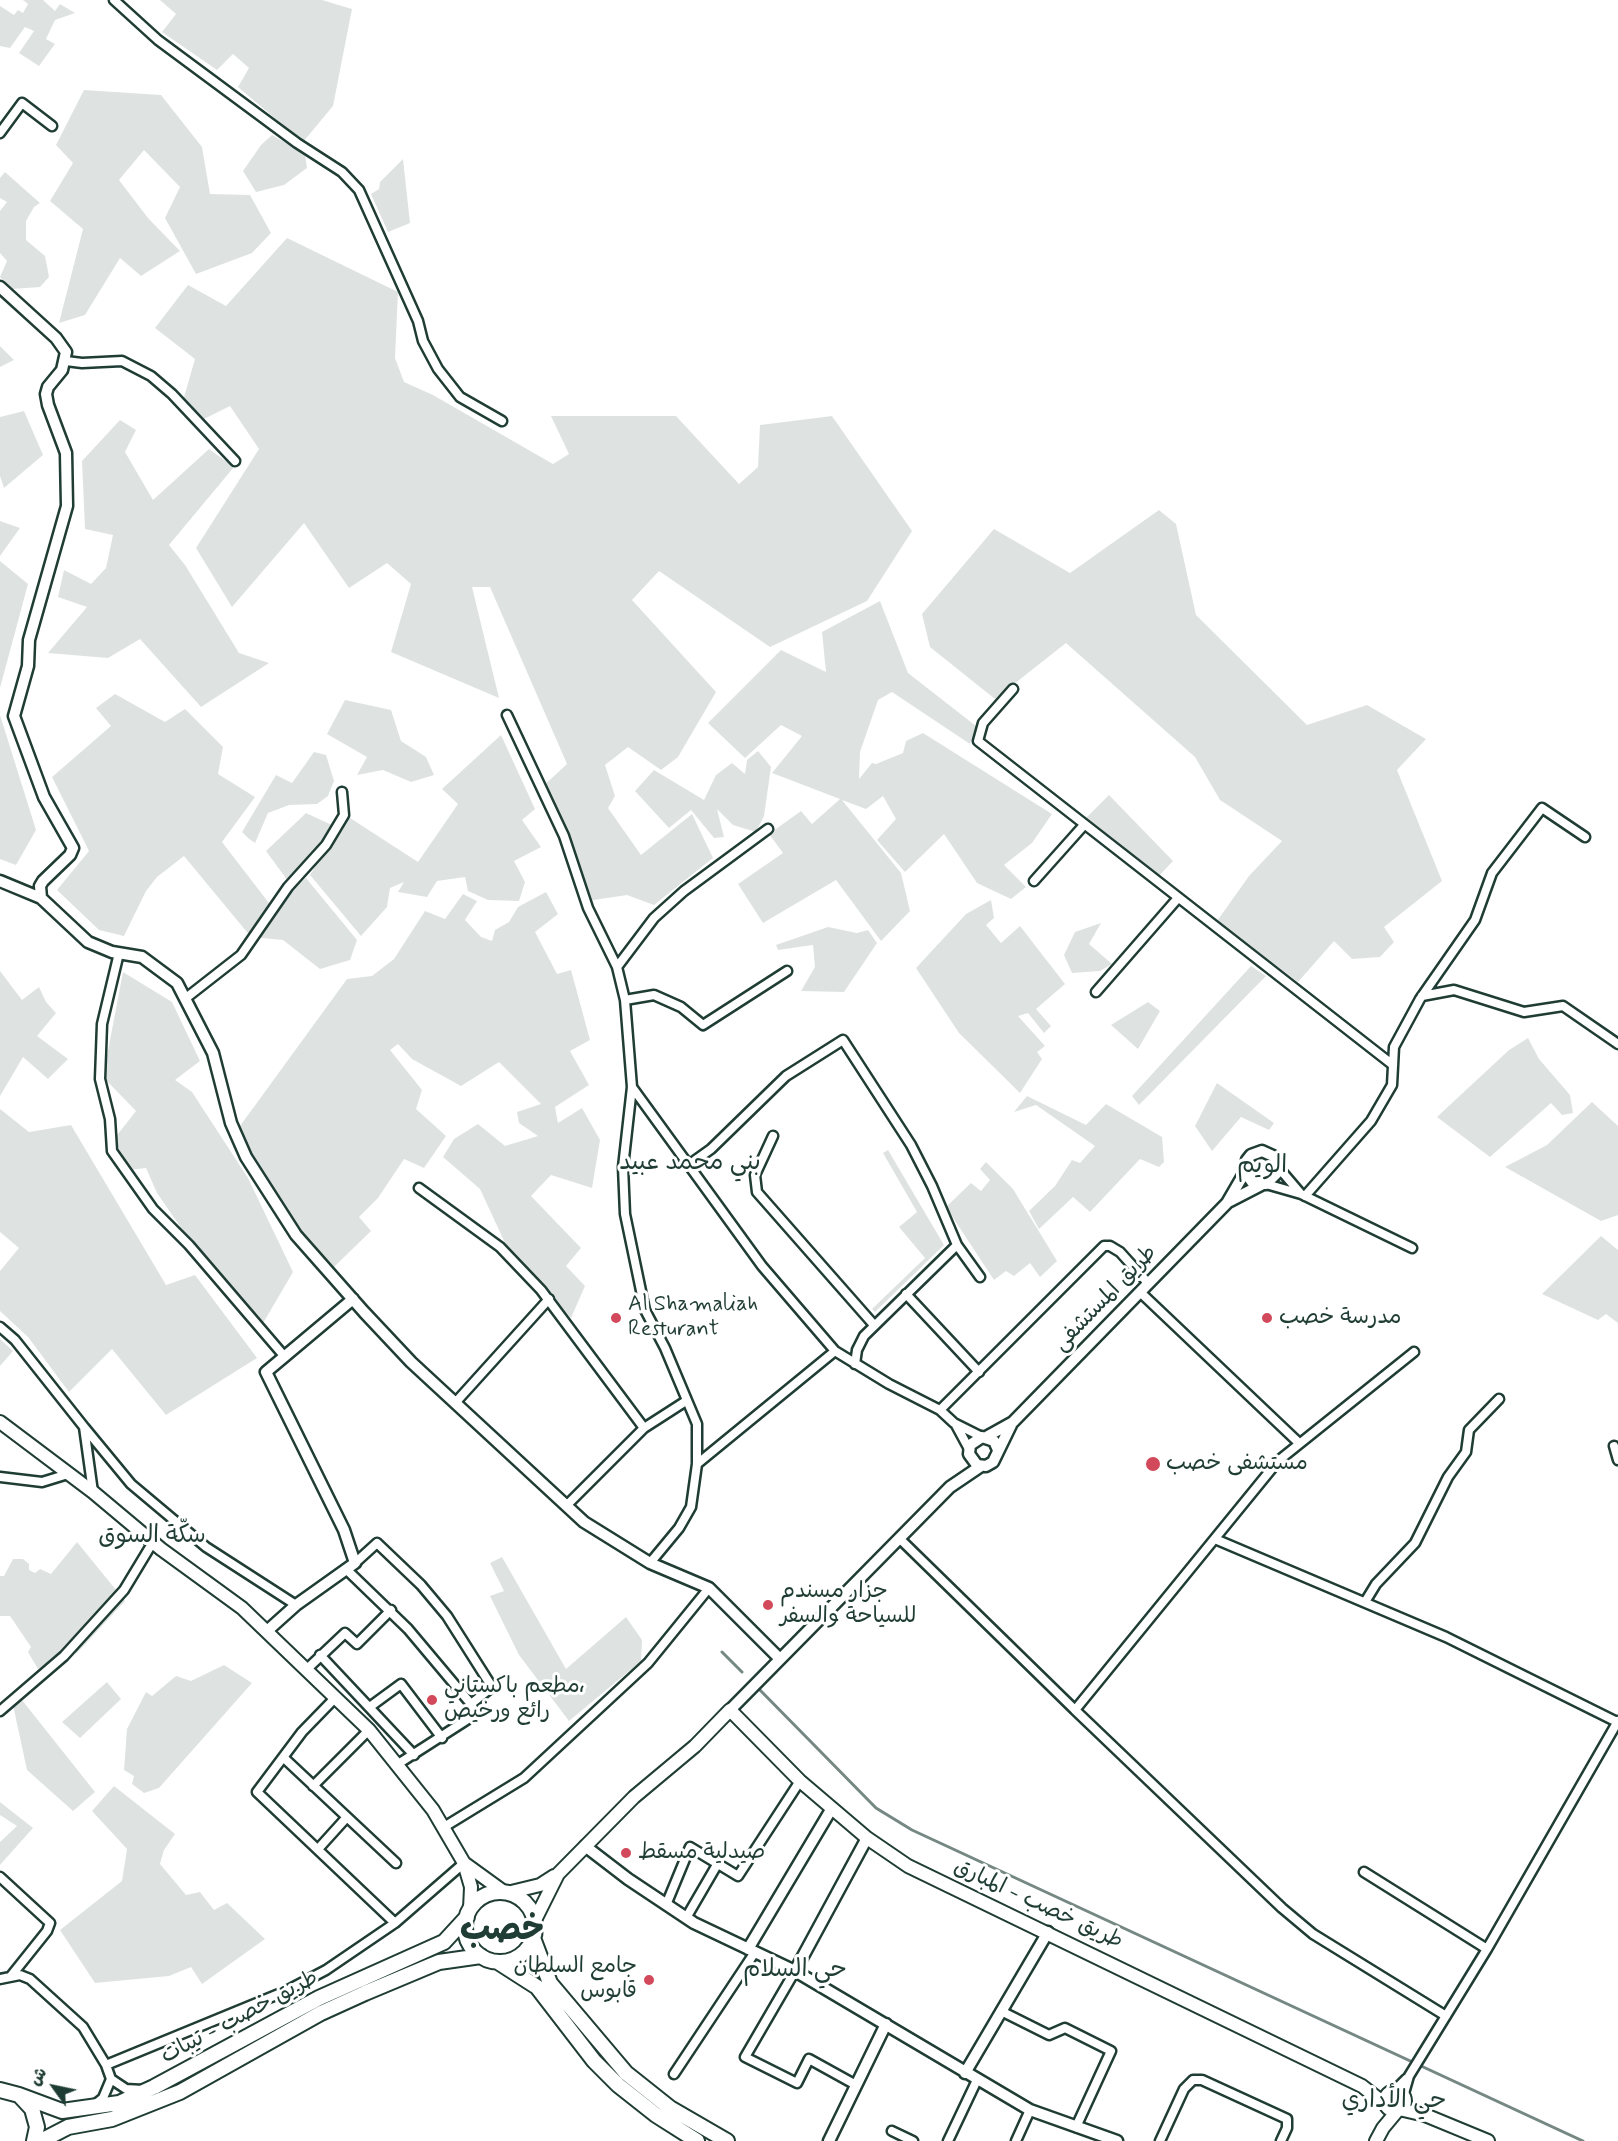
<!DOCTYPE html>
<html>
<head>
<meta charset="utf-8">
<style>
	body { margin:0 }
	#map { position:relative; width:1618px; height:2141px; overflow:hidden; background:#fff; font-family:Mynerve,"Playpen Sans Arabic",sans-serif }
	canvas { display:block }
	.north { position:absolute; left:24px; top:2057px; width:60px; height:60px; -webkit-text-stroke:4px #fff; paint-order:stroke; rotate:303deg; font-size:16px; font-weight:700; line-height:24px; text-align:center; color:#1f3d34 }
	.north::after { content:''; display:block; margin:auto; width:21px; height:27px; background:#1f3d34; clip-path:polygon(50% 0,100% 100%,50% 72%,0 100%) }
</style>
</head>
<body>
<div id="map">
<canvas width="1618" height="2141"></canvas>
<div class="north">ش</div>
</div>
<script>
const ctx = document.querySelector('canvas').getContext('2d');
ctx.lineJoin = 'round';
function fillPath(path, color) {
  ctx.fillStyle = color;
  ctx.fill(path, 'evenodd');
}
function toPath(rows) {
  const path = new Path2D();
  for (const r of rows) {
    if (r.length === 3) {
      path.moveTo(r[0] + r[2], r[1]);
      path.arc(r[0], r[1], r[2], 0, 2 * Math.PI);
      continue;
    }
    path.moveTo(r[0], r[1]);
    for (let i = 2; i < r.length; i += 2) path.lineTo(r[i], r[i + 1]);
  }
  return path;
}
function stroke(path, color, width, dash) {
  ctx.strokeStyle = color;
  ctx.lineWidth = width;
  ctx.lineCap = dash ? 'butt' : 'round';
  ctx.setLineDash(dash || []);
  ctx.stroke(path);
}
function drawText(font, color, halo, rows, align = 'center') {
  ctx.font = font + ' Mynerve,"Playpen Sans Arabic",sans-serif';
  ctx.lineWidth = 6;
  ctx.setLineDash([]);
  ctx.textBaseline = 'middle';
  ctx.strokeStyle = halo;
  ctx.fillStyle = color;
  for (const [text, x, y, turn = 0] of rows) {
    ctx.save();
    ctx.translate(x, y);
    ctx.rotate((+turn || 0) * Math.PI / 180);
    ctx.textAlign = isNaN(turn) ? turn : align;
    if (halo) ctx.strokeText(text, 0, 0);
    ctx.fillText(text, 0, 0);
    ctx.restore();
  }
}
fillPath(toPath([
	[23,0,43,0,55,11,60,4,75,13,55,20,46,39,55,44,39,66,19,53,34,31,25,27,10,48,0,46,0,6,14,15,18,10,23,13,28,4],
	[160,0,322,0,352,9,333,106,303,142,238,87,249,68,233,54,217,70,162,32,176,14],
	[84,90,161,95,202,147,210,194,250,195,271,233,252,253,196,274,165,218,180,187,144,150,119,180,148,218,180,251,141,276,120,258,85,315,59,323,83,229,50,201,73,163,56,145],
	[272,135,305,154,307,168,284,185,256,192,243,171,261,145],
	[403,159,410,223,388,232,371,194,379,189,380,182],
	[5,172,40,203,34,207,26,221,26,240,45,256,49,277,40,287,12,289,0,277,7,261,0,253,0,211,7,202,0,198,0,178],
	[287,238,398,292,395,358,404,382,433,395,553,464,569,454,551,416,676,416,739,484,758,467,760,425,832,416,912,531,867,601,770,647,659,571,632,600,716,692,678,757,661,770,628,747,605,765,615,796,608,808,641,855,692,814,713,858,654,905,627,895,587,901,541,788,567,764,490,587,472,587,499,698,391,652,411,584,387,563,349,588,304,523,232,607,196,548,259,449,230,406,196,423,180,411,195,359,155,328,188,285,226,306],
	[0,346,14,360,0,367],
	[24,411,43,455,4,488,0,476,0,417],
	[120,420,136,430,125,452,153,500,209,449,234,467,169,545,185,565,239,653,269,663,201,707,140,639,108,658,48,653,87,607,58,597,64,570,91,584,106,568,113,535,85,529,82,461],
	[1159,510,1176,524,1196,615,1307,725,1367,705,1426,739,1397,770,1442,881,1384,927,1394,942,1380,957,1352,959,1334,941,1298,982,1217,921,1249,876,1282,841,1220,800,1195,757,1066,643,995,699,930,647,922,614,994,529,1070,573],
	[0,521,20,528,0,556],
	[0,561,28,584,0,688],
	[880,601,908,673,976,726,970,744,892,692,878,700,860,752,859,779,872,763,876,764,903,753,906,741,923,733,1052,814,1032,843,1004,865,1026,887,1011,899,977,883,944,834,905,872,877,840,896,819,883,796,866,809,842,800,901,873,910,911,881,941,836,880,763,923,738,884,783,853,769,834,801,811,812,824,840,799,772,773,802,736,781,725,745,758,708,723,781,650,826,672,822,632],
	[115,694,165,722,185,709,223,747,218,774,255,797,222,842,272,907,306,878,357,940,350,960,320,969,283,940,251,937,184,856,157,877,146,891,124,936,99,930,57,890,89,851,52,777,111,726,96,708],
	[345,700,391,710,401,741,426,757,434,775,411,782,383,770,357,775,367,757,327,734],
	[0,715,36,830,16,865,0,859],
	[501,735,535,809,522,820,541,847,514,861,525,882,519,901,488,900,468,891,465,877,437,881,427,897,398,892,404,882,390,888,387,907,361,936,310,875,347,816,418,862,458,804,442,789],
	[758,751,771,767,764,816,756,832,733,825,717,809,724,837,714,838,691,810,669,828,635,791,654,770,704,800,716,775,732,763,745,774,747,760],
	[314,752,326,755,334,781,328,796,317,804,289,805,268,813,255,843,248,838,242,832,276,775,292,783],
	[1109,795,1173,861,1157,878,1084,820],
	[306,813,334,826,288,881,266,851],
	[546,892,558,914,535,932,557,974,571,970,590,1040,570,1051,589,1085,555,1107,558,1123,582,1108,600,1140,592,1188,551,1175,531,1196,581,1248,566,1266,585,1286,571,1318,512,1258,480,1189,443,1157,454,1139,478,1124,505,1146,538,1136,519,1123,517,1112,541,1104,499,1062,461,1086,412,1059,398,1044,390,1050,422,1090,416,1109,446,1136,424,1168,404,1159,378,1198,359,1217,371,1231,334,1267,300,1229,252,1155,240,1126,347,979,372,976,394,959,425,911,445,919,463,894,477,901,465,920,481,937,492,941,495,930,509,922,518,907],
	[991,900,994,918,986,925,1001,943,1020,926,1065,984,1036,1009,1051,1026,1044,1033,1028,1013,1018,1016,1045,1046,1037,1052,1042,1059,1020,1093,959,1033,916,968,966,914],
	[1101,923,1089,944,1112,964,1100,971,1072,973,1064,955,1075,932],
	[828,927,857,933,868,930,877,943,844,992,801,991,815,967,813,945,778,950,776,945],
	[1251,966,1266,976,1139,1105,1132,1096],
	[0,971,22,1000,39,987,46,1002,56,1013,37,1036,68,1059,48,1079,23,1057,0,1096],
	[123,972,172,1002,200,1061,175,1080,192,1092,248,1178,293,1272,262,1325,204,1261,157,1193,146,1168,129,1170,114,1139,136,1111,103,1077],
	[1148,1002,1160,1011,1138,1049,1111,1025],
	[1528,1038,1539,1059,1570,1095,1573,1113,1562,1115,1551,1103,1490,1157,1437,1117,1509,1050],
	[1217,1083,1274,1123,1269,1130,1241,1117,1212,1151,1195,1126],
	[1027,1096,1086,1125,1106,1104,1162,1137,1164,1162,1159,1167,1140,1159,1090,1212,1073,1197,1039,1229,1029,1211,1055,1186,1072,1160,1080,1163,1095,1146,1036,1105,1014,1112],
	[1592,1102,1618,1126,1618,1215,1601,1221,1505,1167,1547,1145],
	[0,1109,29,1132,71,1125,166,1285,195,1275,257,1358,166,1415,112,1349,69,1392,28,1337,0,1311,0,1271,19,1248,0,1232],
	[888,1150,944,1245,875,1312,872,1309,925,1258,899,1227,917,1212,883,1153],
	[986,1162,1013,1189,1057,1261,1040,1277,1030,1263,1014,1276,1006,1271,994,1280,946,1207,971,1183,981,1191,990,1180,980,1169],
	[1601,1236,1618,1250,1618,1323,1606,1314,1598,1320,1542,1294],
	[0,1339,13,1351,0,1366],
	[77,1542,125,1601,77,1653,71,1653,90,1621,56,1660,38,1669,28,1652,31,1647,10,1616,0,1616,0,1576,4,1576,13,1559,23,1559,29,1564,29,1570,35,1573,40,1569,51,1574],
	[502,1557,566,1669,626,1617,642,1640,641,1661,569,1721,519,1655,490,1596,504,1591,490,1563],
	[224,1665,252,1683,159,1788,144,1793,132,1784,134,1776,124,1770,127,1729,146,1692,152,1696,176,1676,191,1681],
	[107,1682,121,1699,80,1738,62,1722],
	[18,1695,95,1792,73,1811,27,1770,13,1705],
	[114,1786,175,1834,164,1850,160,1864,186,1895,200,1892,214,1910,227,1903,265,1939,202,1984,191,1967,169,1976,95,1983,60,1930,122,1881,127,1849,92,1811],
	[0,1802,33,1828,0,1865,0,1842,17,1826,0,1815]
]), '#dee3e2');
stroke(toPath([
	[722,1652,742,1672],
	[757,1687,876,1808,912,1830,1583,2141]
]), '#758883', 3);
const minor = toPath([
	[114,0,158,40,297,143,342,172,359,190,418,321,423,341,438,369,460,397,502,421],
	[0,133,22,103,52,126],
	[66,361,82,363,122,361,151,376,172,394,235,461],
	[1013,689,983,723,978,741,1393,1065],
	[507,715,564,836,588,908,617,967],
	[1034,881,1084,825],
	[119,953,102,1024,100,1079,110,1119,112,1151,153,1209,189,1245,285,1357],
	[1096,992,1178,898],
	[1422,996,1454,990,1524,1012,1563,1006,1618,1044],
	[186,998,241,955,288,887,326,845,344,815,342,792],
	[625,1000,654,995,681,1007,703,1025,787,971],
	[632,1087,762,1266,835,1351,889,1384,940,1410,954,1423,982,1437],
	[773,1136,755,1175,757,1192,874,1325],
	[690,1164,711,1149,786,1076,843,1040,911,1145,932,1186,957,1245,980,1277],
	[1278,1167,1301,1194],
	[1266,1184,1301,1194,1412,1248],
	[419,1188,500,1247,541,1290,644,1428],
	[1305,1196,1371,1121,1392,1085,1394,1047,1420,999,1475,920,1492,873,1542,808,1585,837],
	[1140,1292,1299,1443],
	[906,1294,979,1372],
	[0,1327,15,1340,84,1427,93,1492],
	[855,1364,857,1350,864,1336,957,1245],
	[455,1403,549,1299],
	[940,1410,1104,1246,1110,1246,1120,1252,1148,1283],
	[956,1425,969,1449],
	[84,1427,131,1484,206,1547,296,1605],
	[1614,1446,1618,1460],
	[697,1464,835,1351],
	[0,1477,42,1482,68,1474],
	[566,1506,644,1428,686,1401],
	[899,1538,1075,1710,1278,1461,1414,1352],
	[1215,1539,1446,1637,1617,1722],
	[355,1563,377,1543,421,1585,447,1616,492,1687,471,1704,476,1714,398,1764],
	[650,1563,679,1528,691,1507,697,1464,697,1424,665,1348,645,1310,625,1214,623,1167,632,1087,625,1000,617,967,654,918,684,891,768,829],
	[347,1570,408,1629,471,1704],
	[1365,1602,1376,1584,1415,1543,1448,1477,1466,1452,1469,1430,1499,1399],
	[320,1655,414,1755],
	[307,1669,345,1633,357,1644,391,1610],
	[336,1697,302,1732,257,1792,395,1923],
	[371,1706,401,1684,442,1738],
	[1075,1710,1282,1908,1313,1934,1446,2016],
	[0,1711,64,1656,124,1590,153,1542],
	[284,1758,396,1863],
	[313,1786,369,1730],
	[444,1827,524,1778,648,1663,709,1588],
	[319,1848,347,1817],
	[1364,1872,1487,1949],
	[0,1877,50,1923,47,1931,11,1976],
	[666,1905,690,1847,738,1876,800,1781],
	[686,1918,718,1863],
	[795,1971,745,2057,797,2083,809,2059,856,2085],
	[0,1979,20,1975,30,1979,83,2027,106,2065,111,2079,126,2089,143,2090],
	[1001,2011,1049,2035,1065,2028,1111,2051,1076,2127],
	[106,2065,286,1991,326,1970,395,1923,464,1863],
	[674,2074,755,1952],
	[1393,2092,1406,2079],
	[1403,2097,1409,2076,1487,1949,1618,1721],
	[93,2106,103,2098,111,2079],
	[892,2131,913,2141],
	[948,2141,977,2080],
	[1016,2141,1030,2110],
	[1160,2141,1184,2089,1193,2080,1202,2080,1287,2119,1287,2128,1281,2141]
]);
const tertiary = toPath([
	[0,287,56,338,66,352,62,370,48,387,46,394,48,405,66,453,67,506,29,640,28,666,14,716,44,797,73,848,70,855,43,881,40,886,41,898],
	[0,881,41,898,88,942,112,952,142,957,177,983,213,1053,231,1123,246,1157,296,1235,364,1312,411,1362,584,1522,650,1563,709,1588,780,1659],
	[1230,1201,1261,1185],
	[986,1437,1013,1422,1227,1203,1245,1172,1247,1160,1251,1155,1262,1151,1273,1156,1277,1161,1277,1173,1266,1184,1252,1182,1245,1172],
	[998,1450,994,1441,982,1437,970,1445,969,1454,977,1465,986,1466,993,1462,1011,1425],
	[267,1631,296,1605,355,1563,344,1530,266,1372,353,1299],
	[730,1710,950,1487,981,1466],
	[585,1846,628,1879,694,1923,795,1971,1030,2110,1117,2141],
	[748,1949,832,1808],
	[795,1971,867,1838],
	[965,2073,1048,1932],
	[829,2141,886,2024]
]);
const secondary = toPath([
	[0,1422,93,1492,161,1549,242,1608,369,1730,433,1810,464,1863,471,1887,470,1909],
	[464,1863,504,1892],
	[507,1893,540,1885,554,1876],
	[534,1922,558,1874,634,1797,695,1746,730,1710,800,1781,867,1838,908,1866,1362,2086,1385,2104],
	[1395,2101,10],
	[1399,2109,1425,2115,1488,2141],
	[1376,2141,1383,2128,1398,2110]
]);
const trunk = toPath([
	[500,1927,35],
	[533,1938,550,1983,626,2073,670,2108,727,2141],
	[498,1962,537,1987,594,2061,618,2085,656,2115,697,2141],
	[0,2090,19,2095,32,2109,37,2127,34,2141],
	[19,2095,62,2111,119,2103,154,2087,319,1998,444,1942,467,1917],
	[41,2141,68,2127,112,2119,180,2092,321,2013,365,1993,439,1962,481,1956]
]);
stroke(minor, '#1f3d34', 13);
stroke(tertiary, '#1f3d34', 15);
stroke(secondary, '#1f3d34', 16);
stroke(trunk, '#1f3d34', 18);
stroke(minor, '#fff', 8);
stroke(tertiary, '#fff', 10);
stroke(secondary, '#fff', 12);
stroke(trunk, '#fff', 14);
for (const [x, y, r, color] of [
	[616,1318,6,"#d1495b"],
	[1267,1318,6,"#d1495b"],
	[1153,1464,8,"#d1495b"],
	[768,1605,6,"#d1495b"],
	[432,1700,6,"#d1495b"],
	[626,1853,6,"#d1495b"],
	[649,1980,6,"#d1495b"]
]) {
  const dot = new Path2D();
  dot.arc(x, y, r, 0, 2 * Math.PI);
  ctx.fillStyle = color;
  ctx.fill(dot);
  stroke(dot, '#fff', 2);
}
drawText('22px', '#1f3d34', '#fff', [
	["طريق المستشفى",1106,1299,-46],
	["طريق خصب - المبارق",1038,1905,25],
	["طريق خصب - تيبات",240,2018,-28]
]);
drawText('22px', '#1f3d34', '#fff', [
	["Al Shamaliah",628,1305],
	["Resturant",628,1330],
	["مدرسة خصب",1279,1318],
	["مستشفى خصب",1166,1464],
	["جزار مسندم",780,1592],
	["للسياحة والسفر",780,1617],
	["مطعم باكستاني،",444,1687],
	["رائع ورخيص",444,1712],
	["صيدلية مسقط",638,1853],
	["جامع السلطان",637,1967,"right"],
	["قابوس",637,1992,"right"]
], 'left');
drawText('24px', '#1f3d34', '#fff', [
	["بني محمد عبيد",690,1164],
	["الويم",1262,1167],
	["سكّة السوق",152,1537],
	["حي السلام",795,1971],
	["حي الأداري",1394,2102]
]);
drawText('bold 34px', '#1f3d34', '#fff', [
	["خصب",502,1932]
]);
</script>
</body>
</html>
